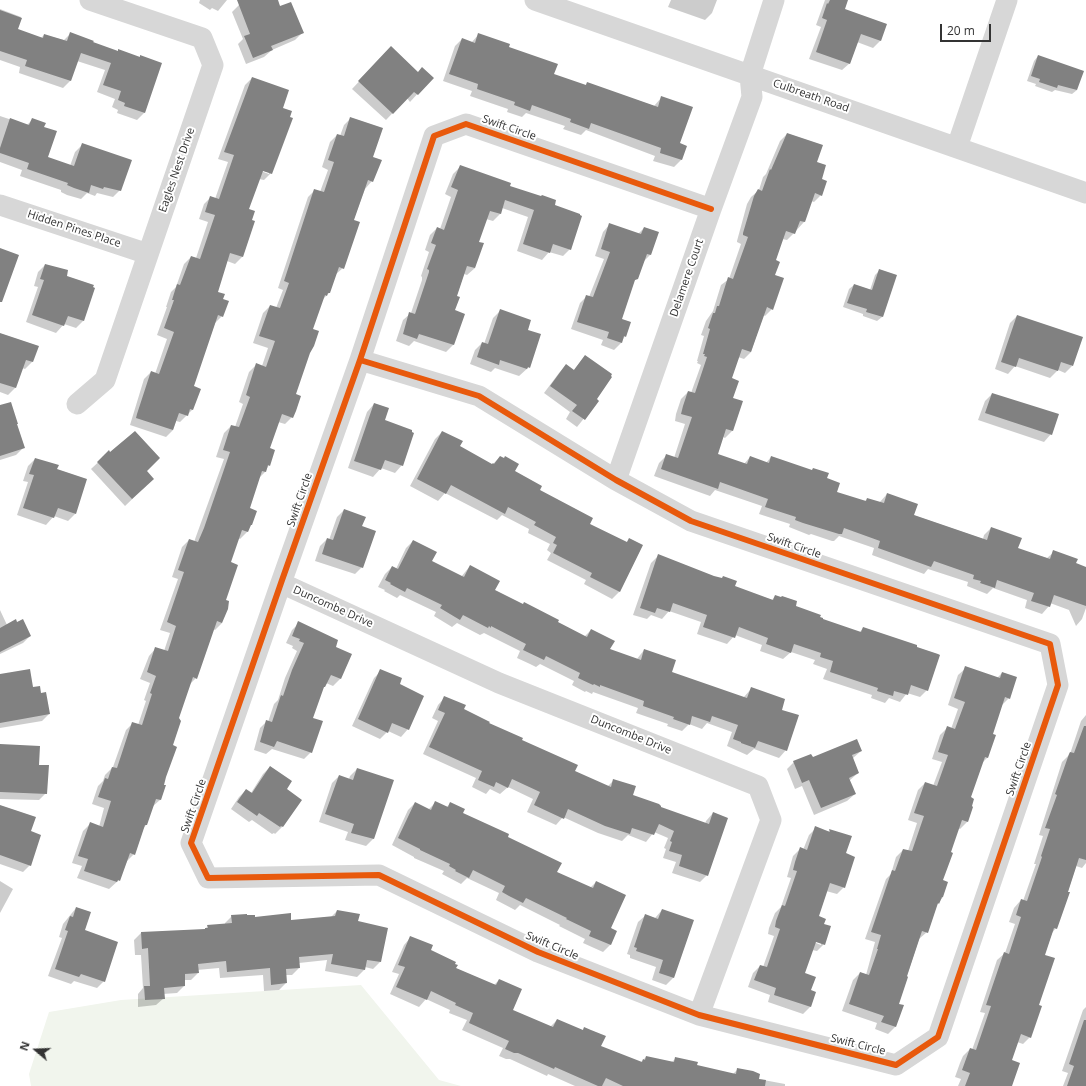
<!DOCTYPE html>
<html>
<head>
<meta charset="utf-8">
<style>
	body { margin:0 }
	#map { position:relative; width:1086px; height:1086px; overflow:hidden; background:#fff; font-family:"Open Sans",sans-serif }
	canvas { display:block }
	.north { position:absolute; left:16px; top:1030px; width:40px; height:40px; -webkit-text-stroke:3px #fff; paint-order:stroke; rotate:289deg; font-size:11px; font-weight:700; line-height:16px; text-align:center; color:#333 }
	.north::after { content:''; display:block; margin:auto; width:14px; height:18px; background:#333; clip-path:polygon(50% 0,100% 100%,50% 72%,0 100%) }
	.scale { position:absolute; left:940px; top:24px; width:51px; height:18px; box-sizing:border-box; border:2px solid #333; border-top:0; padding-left:5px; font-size:12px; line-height:14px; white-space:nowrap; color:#333; -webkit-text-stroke:3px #fff; paint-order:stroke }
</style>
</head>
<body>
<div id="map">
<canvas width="1086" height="1086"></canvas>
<div class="north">N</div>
<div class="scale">20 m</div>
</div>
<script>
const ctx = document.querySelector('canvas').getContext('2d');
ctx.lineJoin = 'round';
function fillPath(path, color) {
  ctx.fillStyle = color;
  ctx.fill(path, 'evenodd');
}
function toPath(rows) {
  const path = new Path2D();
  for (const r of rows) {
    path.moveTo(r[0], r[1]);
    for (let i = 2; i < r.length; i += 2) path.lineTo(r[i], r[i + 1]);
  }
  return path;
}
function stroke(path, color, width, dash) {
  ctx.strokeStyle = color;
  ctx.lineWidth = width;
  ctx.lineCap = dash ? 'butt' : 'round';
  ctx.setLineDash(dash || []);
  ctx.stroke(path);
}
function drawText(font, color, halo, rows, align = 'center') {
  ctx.font = font + ' "Open Sans",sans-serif';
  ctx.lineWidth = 4;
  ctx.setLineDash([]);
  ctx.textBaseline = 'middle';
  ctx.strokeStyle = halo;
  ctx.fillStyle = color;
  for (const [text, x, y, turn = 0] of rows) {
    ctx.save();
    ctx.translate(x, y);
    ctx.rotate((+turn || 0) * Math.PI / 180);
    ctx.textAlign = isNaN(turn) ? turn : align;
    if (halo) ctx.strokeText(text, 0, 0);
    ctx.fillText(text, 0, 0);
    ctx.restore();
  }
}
fillPath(toPath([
	[361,985,439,1080,461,1086,31,1086,29,1074,49,1012,121,1000]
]), '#f1f5ed');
fillPath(toPath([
	[200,0,227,0,218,11,212,8,210,10,199,3],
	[251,0,277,0,280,7,302,33,295,40,272,50,264,57,246,64,238,44,243,39,232,12,239,5],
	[671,0,717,0,712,13,705,20,668,7],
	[825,0,847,0,844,10,886,24,880,41,873,48,857,42,850,63,842,70,809,59,821,27,816,25],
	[0,9,21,17,16,30,41,38,44,35,64,40,71,33,92,43,117,52,118,51,139,58,140,56,144,113,137,120,117,113,118,110,112,107,115,99,97,92,105,70,77,61,70,81,63,88,19,73,20,67,0,60],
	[479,34,508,48,553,75,585,86,587,83,654,106,661,98,679,144,686,146,681,160,674,167,653,161,655,156,586,130,581,135,563,129,565,126,526,113,522,117,507,112,508,109,470,96,472,91,443,81,455,46,462,39,471,43],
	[384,55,417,73,432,78,410,102,407,98,386,120,352,89],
	[1038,56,1077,90,1072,94,1055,90,1052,92,1035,86,1036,84,1027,81,1034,61],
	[252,78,282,108,271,173,264,180,259,179,248,210,251,221,254,222,242,257,235,264,227,261,216,293,222,316,215,323,192,387,193,409,180,422,176,421,173,430,166,437,130,425,144,379,151,372,155,374,167,339,157,335,167,307,166,307,171,292,176,287,184,264,191,257,196,258,208,222,199,219,204,204,211,197,215,199,228,162,218,159,245,85],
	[258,170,269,172,269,174],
	[0,116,27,125,32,120,43,127,47,158,70,166,75,152,82,145,120,190,113,197,97,193,95,196,87,193,81,199,67,195,61,192,61,190,20,176,22,170,0,162],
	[351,118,371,158,372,181,365,189,353,221,343,268,335,275,329,293,322,300,311,330,309,353,295,395,292,417,285,424,278,422,269,449,269,465,265,472,259,478,248,509,249,527,247,532,240,539,238,538,230,563,222,623,215,630,213,629,196,678,190,684,178,718,160,800,152,807,146,825,143,829,134,854,127,861,119,880,109,889,77,878,82,866,72,863,83,831,90,824,99,827,104,808,92,804,98,786,103,781,105,775,113,767,126,730,133,723,138,725,146,701,144,700,150,683,140,679,149,656,156,648,164,651,170,633,160,630,178,579,172,577,182,547,189,540,194,542,224,459,216,457,224,433,231,426,235,427,243,404,239,402,249,372,256,365,262,366,268,348,253,343,263,313,270,306,276,308,283,290,278,288,308,197,315,190,320,192,328,170,322,167,330,142,337,135,340,136,344,125],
	[787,134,816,163,821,179,821,195,814,202,811,201,804,222,794,233,787,240,782,239,775,261,772,309,765,316,763,315,751,352,744,359,738,357,730,379,732,398,742,402,732,431,725,438,723,437,717,455,744,464,750,457,766,463,771,457,826,479,836,492,864,502,867,499,879,503,887,494,913,515,983,539,984,535,991,528,1017,549,1047,558,1054,552,1075,564,1086,568,1086,608,1082,619,1076,626,1069,610,1050,603,1049,606,1042,614,1025,608,1027,600,993,588,987,594,967,586,968,582,928,569,924,574,872,555,874,548,839,536,834,541,832,541,811,534,809,535,789,527,790,524,759,514,762,506,715,490,710,496,654,476,659,463,666,456,674,458,685,424,675,421,676,414,681,399,688,392,691,393,701,365,697,363,698,361,697,361,704,336,701,335,706,321,713,311,721,285,729,279,741,244,737,242,737,241,747,204,751,197,759,190,763,177,766,174,780,141],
	[460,167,553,205,570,249,563,256,549,252,542,260,517,251,528,217,502,208,500,214,493,221,486,219,478,242,475,268,467,275,464,274,456,297,454,311,464,314,453,345,446,352,414,341,409,346,396,341,403,320,411,313,422,280,422,277,421,276,429,252,425,250,430,235,437,228,440,229,451,197,445,194,453,174],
	[610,224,638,234,644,228,650,255,643,262,637,278,633,282,621,319,625,336,621,343,614,350,601,345,603,340,571,329,580,303,587,296,589,297,604,259,595,256,603,232],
	[45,265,65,276,83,321,76,328,64,324,56,333,26,322,38,287,34,286,38,272],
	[880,270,882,317,877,321,863,316,863,314,843,307,849,289,854,285,870,290,875,275],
	[500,311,527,331,529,367,519,376,495,368,491,372,470,364,475,350,482,343,484,344,493,318],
	[1017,316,1072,366,1065,373,1058,370,1050,378,1015,366,1008,374,995,369,1010,323],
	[0,334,37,347,32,362,25,369,22,368,15,388,8,395,0,392],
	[585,356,595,399,598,401,577,427,566,419,570,412,544,393,559,373,566,365,573,371],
	[992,394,1051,434,1044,442,978,420,985,401],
	[374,404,384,421,402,465,395,473,381,468,373,477,348,468,367,412],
	[0,406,16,425,23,448,16,455,0,460],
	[442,432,459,447,492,465,500,457,513,472,589,524,626,543,630,539,642,546,619,592,612,599,584,584,586,580,547,560,551,553,547,550,550,544,528,533,529,529,502,515,497,520,445,493,438,501,410,486,435,439],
	[109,452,145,471,146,486,125,506,91,469],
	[35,459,56,470,75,514,68,521,54,516,46,525,17,515,28,482,23,481,28,466],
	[344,510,361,527,362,567,355,574,315,561,320,546,327,539,329,540,337,517],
	[413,541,431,561,461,577,470,566,494,590,584,637,591,630,609,650,637,659,644,650,670,673,743,698,751,689,781,710,786,750,779,758,754,749,747,755,727,746,732,732,707,723,702,729,689,724,682,731,667,726,668,724,636,713,638,708,593,692,592,694,586,691,585,692,572,685,574,681,540,664,536,667,530,664,517,658,520,651,484,633,480,635,457,623,452,627,434,616,436,612,400,595,397,598,384,591,385,590,378,587,385,574,392,567,396,569,406,548],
	[658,556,734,587,772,600,775,596,794,607,819,617,821,620,859,633,863,628,927,690,920,697,907,693,900,702,889,698,885,703,871,698,872,695,823,679,827,669,813,664,815,660,791,652,783,659,760,651,762,645,735,635,727,644,697,634,701,622,669,611,662,619,651,615,647,619,633,615,651,563],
	[0,610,7,625,30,636,23,643,0,654],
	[299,623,334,648,351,655,340,679,333,686,326,683,322,690,312,718,311,752,304,759,272,749,266,754,254,750,260,728,267,721,268,722,274,704,278,700,285,678,297,651,292,648,293,646,286,643,292,630],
	[966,668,997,678,1002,673,1009,698,1002,705,991,734,988,757,981,764,969,798,967,822,960,829,958,828,942,881,943,897,936,906,927,932,919,939,898,1004,895,1027,888,1034,875,1029,877,1023,842,1011,853,980,860,973,866,975,875,942,865,939,886,879,891,874,896,857,903,850,908,851,917,823,908,820,918,790,925,783,933,786,942,762,932,759,940,735,947,728,951,729,958,709,948,705,958,675],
	[381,671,398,685,408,729,401,737,388,731,380,739,352,726,374,678],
	[0,675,32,688,49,714,42,721,0,728],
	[445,697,463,710,521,740,574,771,607,787,614,780,631,796,659,808,705,824,706,821,713,813,707,875,700,882,672,873,676,862,663,858,666,849,664,848,668,838,654,832,646,842,628,835,622,841,598,833,563,817,556,825,527,812,533,799,508,787,500,794,490,789,486,794,472,787,476,778,423,754,438,721,432,718,438,705],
	[1086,715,1086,863,1082,868,1076,866,1056,928,1052,933,1044,955,1030,1037,1023,1044,1017,1042,1011,1060,1011,1086,958,1086,961,1079,955,1077,960,1063,963,1056,970,1049,972,1050,985,1013,980,1012,997,960,1005,953,1015,924,1009,922,1014,908,1021,900,1023,901,1036,864,1034,864,1043,836,1039,835,1062,762,1070,754,1081,721],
	[0,745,38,766,46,793,39,800,0,799],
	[861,751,852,759,858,773,849,781,855,794,847,801,814,815,802,786,795,789,787,769,794,762],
	[270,767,285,789,282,827,275,834,274,833,272,834,252,820,249,822,231,809,239,797,246,790,251,793,263,774],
	[357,769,393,781,373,839,366,846,345,840,348,832,319,822,332,783,339,776,349,779,350,776],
	[415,803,428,810,435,803,446,808,450,803,462,813,507,838,556,872,590,888,596,882,609,929,616,931,610,945,603,952,583,943,585,939,559,926,560,925,520,905,515,910,496,900,499,893,467,878,461,884,442,874,444,871,414,858,414,857,392,845,408,810],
	[0,808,30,832,30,865,23,872,0,864],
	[816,828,828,832,830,830,845,854,844,887,837,894,826,891,817,917,824,944,817,951,812,950,804,974,810,991,815,993,810,1007,803,1014,768,1002,770,995,748,987,753,973,760,966,763,967,774,936,768,934,769,928,775,913,781,907,791,878,787,877,793,856,800,849,803,850,809,835],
	[811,941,821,942,821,945],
	[0,881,13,889,0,913],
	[76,908,83,931,104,981,97,988,74,981,71,984,48,976,62,938,59,937,63,924],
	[662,910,692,921,673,978,666,985,652,980,656,967,630,958,630,955,627,954,638,922,646,915,655,918],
	[337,911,357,922,380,962,373,969,365,967,364,970,357,977,325,971,327,960,299,963,299,968,292,975,285,975,286,983,279,990,264,991,263,975,220,978,219,968,197,970,198,973,191,980,184,980,184,986,177,993,163,994,164,998,156,1005,138,1007,138,994,143,988,141,955,135,955,134,940,141,933,204,930,208,926,225,925,225,923,232,916,290,921,331,917],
	[411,937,429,951,454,964,455,968,494,985,499,980,511,1010,550,1027,557,1020,582,1031,584,1028,600,1047,640,1063,646,1057,671,1063,676,1058,696,1066,733,1074,738,1069,758,1079,785,1084,785,1086,575,1086,548,1074,547,1076,510,1059,506,1059,499,1056,503,1048,462,1030,467,1020,449,1013,450,1010,426,999,419,1007,390,994,399,974,392,972,404,945],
	[1086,1007,1086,1086,1063,1086,1068,1073,1062,1071,1083,1010]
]), '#0003');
fillPath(toPath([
	[237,0,278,0,280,6,291,2,304,33,271,46,273,50,253,58,244,36,250,34],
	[830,0,848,0,845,9,887,24,881,41,861,34,850,64,816,52,827,20,822,18,827,3,828,4],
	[0,10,22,18,18,29,43,38,44,34,67,41,70,32,94,41,93,42,118,51,118,49,140,57,140,55,162,63,145,113,124,106,125,103,118,100,121,91,103,85,111,63,81,53,71,81,25,66,27,60,0,51],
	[478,33,510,44,509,47,558,64,554,74,586,85,587,82,658,107,661,96,693,107,680,143,687,146,682,160,660,153,661,148,591,123,589,129,570,122,571,119,532,105,530,111,514,105,515,102,477,89,478,84,449,74,462,38,475,43],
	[391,46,418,72,422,67,434,78,418,95,414,92,393,114,358,81],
	[1038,55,1084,71,1077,90,1058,85,1057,88,1039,82,1040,79,1031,76],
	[252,77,289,90,283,108,292,111,290,117,293,118,272,174,263,171,249,209,255,211,252,220,255,221,243,257,230,253,218,292,225,294,223,299,229,301,223,317,218,315,194,386,201,389,193,410,190,409,188,416,179,413,173,430,136,418,137,414,151,371,159,374,174,332,164,328,174,300,172,300,177,284,180,285,191,256,200,259,215,215,205,212,210,196,219,199,234,155,224,152],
	[350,117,383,128,373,157,382,160,373,182,368,180,354,220,360,222,344,269,339,267,330,293,328,293,327,296,325,295,313,329,319,331,314,346,310,353,296,394,301,396,296,411,293,418,282,414,270,448,275,450,270,466,268,465,266,472,262,471,250,508,257,511,252,525,251,525,248,532,242,530,231,562,238,565,226,600,229,601,228,609,222,623,217,621,197,679,193,677,179,718,181,721,173,745,177,747,166,777,164,785,166,785,161,800,156,799,147,825,145,825,135,855,130,853,120,881,118,880,117,882,84,871,88,859,78,856,90,822,103,827,111,801,98,797,105,778,108,779,112,767,117,768,132,722,142,725,152,694,150,693,156,676,147,672,155,647,168,651,176,626,167,622,184,572,178,570,189,539,198,542,204,528,230,452,223,450,231,425,239,427,250,397,246,395,256,363,266,367,275,341,259,336,270,305,280,308,289,283,284,281,314,189,324,192,334,162,328,160,337,134,344,136],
	[10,118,29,125,32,118,46,123,44,127,57,131,48,157,74,166,82,143,132,160,121,191,104,187,103,189,91,185,89,193,74,188,67,185,68,183,27,169,29,163,0,153,0,148],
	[787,133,823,145,817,162,826,165,822,179,827,181,822,196,815,193,805,222,800,221,795,234,786,231,776,260,780,262,775,275,784,278,773,310,767,307,751,352,742,349,732,378,739,381,733,398,743,401,733,431,726,429,718,454,747,464,750,456,769,463,771,456,812,470,813,468,829,473,827,478,840,483,837,492,866,501,867,498,884,503,887,493,918,504,914,515,987,540,991,527,1022,538,1018,548,1050,559,1053,550,1078,559,1076,563,1086,567,1086,606,1054,595,1050,607,1031,601,1034,593,997,580,995,588,980,583,981,581,973,579,974,575,934,561,931,567,878,548,880,541,844,528,842,534,839,534,803,523,795,520,796,517,765,507,768,499,720,482,718,489,661,469,666,454,678,458,692,417,681,414,683,406,688,391,695,393,707,357,704,356,705,354,703,354,710,329,708,328,713,313,715,313,717,306,719,306,728,277,733,279,748,237,743,235,743,233,754,196,758,189,762,191,770,169,771,170],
	[460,165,511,183,510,186,541,196,542,195,556,200,555,205,580,214,580,215,582,216,571,250,553,244,550,253,523,244,534,210,505,200,501,214,490,211,479,242,484,243,475,268,467,266,457,296,460,297,455,310,465,314,454,345,419,334,417,339,403,334,409,312,415,314,429,272,429,270,427,269,436,245,431,243,437,227,444,230,458,190,451,187],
	[609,223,641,234,644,227,659,232,651,255,647,254,638,279,635,280,622,319,631,322,626,337,624,336,622,343,607,338,609,332,577,322,586,295,593,297,610,252,601,249],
	[0,248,19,255,2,302,0,302],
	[45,264,68,270,67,276,94,285,93,287,95,288,84,321,68,316,64,326,32,315,44,280,40,279],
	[879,269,897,275,883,317,866,312,867,309,847,303,854,284,872,290],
	[500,309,531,320,528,330,541,334,530,368,528,367,527,369,500,360,499,365,477,357,482,342,488,344],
	[1017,315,1083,337,1073,366,1061,362,1058,371,1019,358,1016,367,1001,362],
	[0,333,39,346,33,362,26,360,16,388,0,383],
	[585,355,612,374,611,376,612,377,597,399,599,401,585,420,572,411,577,405,550,386,566,364,574,370],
	[992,393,1059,414,1052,435,985,413],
	[11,402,18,424,17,424,25,448,0,456,0,405],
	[374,403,389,408,385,420,412,430,412,432,414,433,403,466,385,460,381,470,354,461],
	[135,431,160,458,147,471,154,479,132,499,97,462,109,450,110,452],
	[442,431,463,441,460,446,492,464,493,463,494,464,500,456,504,458,505,456,519,464,515,471,542,486,540,490,593,518,590,524,627,542,629,538,643,545,620,592,590,577,592,573,553,553,557,545,553,543,556,537,534,525,536,522,508,507,505,514,451,485,446,494,417,479],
	[35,458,59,465,57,469,87,479,76,514,58,508,54,518,23,508,34,475,29,474],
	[344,509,366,517,362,526,376,531,363,568,322,554,327,538,333,540],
	[413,540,437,552,432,561,464,577,470,565,500,581,495,590,523,604,524,602,559,620,558,622,587,637,591,629,615,641,610,649,641,660,644,649,676,660,672,672,747,698,751,687,785,699,782,710,799,715,787,751,758,741,755,748,741,743,741,742,733,739,738,725,712,716,710,722,692,716,690,725,673,719,674,717,643,706,644,701,600,685,600,687,594,684,593,685,578,678,580,673,546,656,544,660,523,650,526,644,491,626,491,628,489,626,488,628,463,615,460,620,440,608,442,605,407,588,405,592,390,584,391,583,385,580,392,566,398,569],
	[658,554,714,576,722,578,723,576,737,581,735,586,773,600,775,595,781,597,782,596,797,601,796,606,821,615,820,617,823,618,823,619,861,632,863,627,917,645,917,647,938,654,940,655,928,691,911,685,908,695,894,691,893,696,877,691,878,688,830,672,833,661,820,657,821,653,794,644,791,653,766,644,768,638,739,627,735,638,703,627,707,615,673,603,670,612,657,608,655,613,640,608],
	[16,619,17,622,23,619,31,636,0,652,0,628],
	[298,621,338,640,336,647,352,654,341,679,331,675,325,687,324,687,313,718,323,721,312,753,277,741,274,747,260,742,266,720,272,722,281,695,283,696,292,670,304,643,299,641,300,639,292,636],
	[965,666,1000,678,1002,672,1017,677,1010,699,1005,697,993,734,996,735,988,758,985,757,971,797,974,799,972,806,973,807,968,822,962,820,951,852,953,853,943,880,948,882,943,897,942,897,939,904,938,903,928,933,922,931,907,976,908,977,899,1004,904,1005,896,1027,881,1022,884,1016,849,1004,860,972,869,975,878,949,877,949,881,935,871,932,892,870,895,871,903,849,912,851,924,816,914,813,925,782,937,786,948,755,938,752,947,726,955,729,965,702,954,698],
	[30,669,33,687,40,686,41,693,46,692,50,714,0,723,0,674],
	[380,669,402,678,400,684,424,696,409,730,392,723,388,733,358,719],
	[444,696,466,705,464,709,490,722,489,723,523,738,522,740,578,765,575,771,611,787,613,779,636,786,633,795,659,804,661,806,661,807,709,824,713,812,728,818,708,876,679,866,682,855,669,851,672,842,670,841,674,831,659,824,654,835,632,828,630,834,605,826,568,809,564,819,534,805,540,792,512,779,508,788,496,782,494,787,478,780,482,771,429,747,445,713,438,710],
	[1084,726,1086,726,1086,860,1079,858,1068,892,1070,892,1057,929,1054,928,1045,955,1055,958,1039,1005,1042,1006,1031,1038,1021,1034,1012,1060,1020,1063,1012,1086,965,1086,970,1073,962,1070,970,1048,976,1050,991,1006,986,1005,1004,952,1009,954,1021,917,1016,915,1021,899,1027,901,1042,857,1041,856,1050,829,1045,828,1057,795,1055,794,1069,754,1070,752,1074,753],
	[857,739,862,751,852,755,859,773,849,778,856,794,821,808,809,780,802,783,793,761,811,754,813,757],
	[0,744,40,746,39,765,49,765,47,794,0,792],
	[270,766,292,781,287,789,302,800,283,827,281,826,280,827,259,813,257,816,237,802,246,789,252,793],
	[357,768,394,780,374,839,351,833,354,824,325,814,339,775,353,780],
	[435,801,448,807,450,802,465,809,463,813,509,834,508,837,562,863,557,872,593,888,596,881,626,895,611,928,617,931,611,945,589,936,591,931,566,919,567,918,526,898,523,903,509,896,502,892,505,886,473,870,469,878,455,871,456,870,449,866,450,864,420,850,420,849,398,838,415,802,431,810],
	[0,805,36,817,31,831,41,835,31,866,0,855],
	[815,826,830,832,829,829,852,836,846,853,855,857,845,888,830,883,819,916,826,919,824,924,831,926,825,945,816,942,805,973,816,977,811,990,816,992,811,1007,774,995,776,988,754,980,760,965,767,967,780,929,775,927,776,921,782,905,785,906,797,871,793,870,795,862,800,847,807,850],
	[76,907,91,912,85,930,118,942,105,982,81,974,79,977,55,969,68,931,65,930,70,916,73,917],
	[662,909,694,920,674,978,659,973,663,960,636,951,637,948,634,947,645,914,658,919],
	[337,910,360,914,358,921,388,928,381,962,367,960,365,970,331,964,333,954,299,957,300,968,286,969,287,983,271,985,270,968,227,972,226,961,198,964,199,973,185,974,185,986,164,988,165,999,145,1000,144,986,150,986,148,948,142,949,141,932,205,929,205,928,208,928,207,925,232,923,231,915,247,914,247,915,255,915,255,917,291,913,291,920,335,916],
	[410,936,433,945,431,950,456,962,455,964,458,965,456,968,496,985,499,979,522,989,513,1010,553,1027,557,1019,583,1030,584,1027,591,1030,606,1036,601,1046,642,1062,643,1059,645,1060,646,1056,674,1062,675,1057,698,1062,697,1065,736,1074,737,1068,753,1071,760,1074,759,1079,766,1080,765,1086,623,1086,606,1078,602,1086,598,1086,555,1067,554,1069,518,1053,514,1053,505,1049,509,1041,469,1023,473,1013,455,1005,456,1003,431,991,427,1000,396,987,405,967,398,965],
	[1084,1020,1086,1020,1086,1086,1067,1086,1074,1066,1069,1064]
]), '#818181');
stroke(toPath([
	[535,0,1086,193],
	[957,147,1007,0],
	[0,205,148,254],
	[360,360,479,396,616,480,691,521,1050,644,1058,685,938,1037,896,1065,699,1015,538,952,379,875,208,878,191,843,281,583,360,360,434,136,466,124,711,209],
	[77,404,105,380,213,65,202,38,90,0],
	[616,480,711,209,752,97,750,75,774,0],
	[281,583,499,683,758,786,771,820,699,1015]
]), '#d7d7d7', 21);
stroke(toPath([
	[360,360,479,396,616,480,691,521,1050,644,1058,685,938,1037,896,1065,699,1015,538,952,379,875,208,878,191,843,281,583,360,360,434,136,466,124,711,209]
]), '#e8590c', 6);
drawText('11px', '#333', '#fff', [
	["Culbreath Road",811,96,19],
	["Swift Circle",509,128,19],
	["Eagles Nest Drive",177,170,-71],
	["Hidden Pines Place",74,229,18],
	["Delamere Court",687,278,-71],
	["Swift Circle",300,500,-71],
	["Swift Circle",794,546,19],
	["Duncombe Drive",333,607,24],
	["Duncombe Drive",631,735,22],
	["Swift Circle",1019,769,-71],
	["Swift Circle",194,806,-71],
	["Swift Circle",552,946,23],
	["Swift Circle",858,1045,14]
]);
</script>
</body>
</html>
